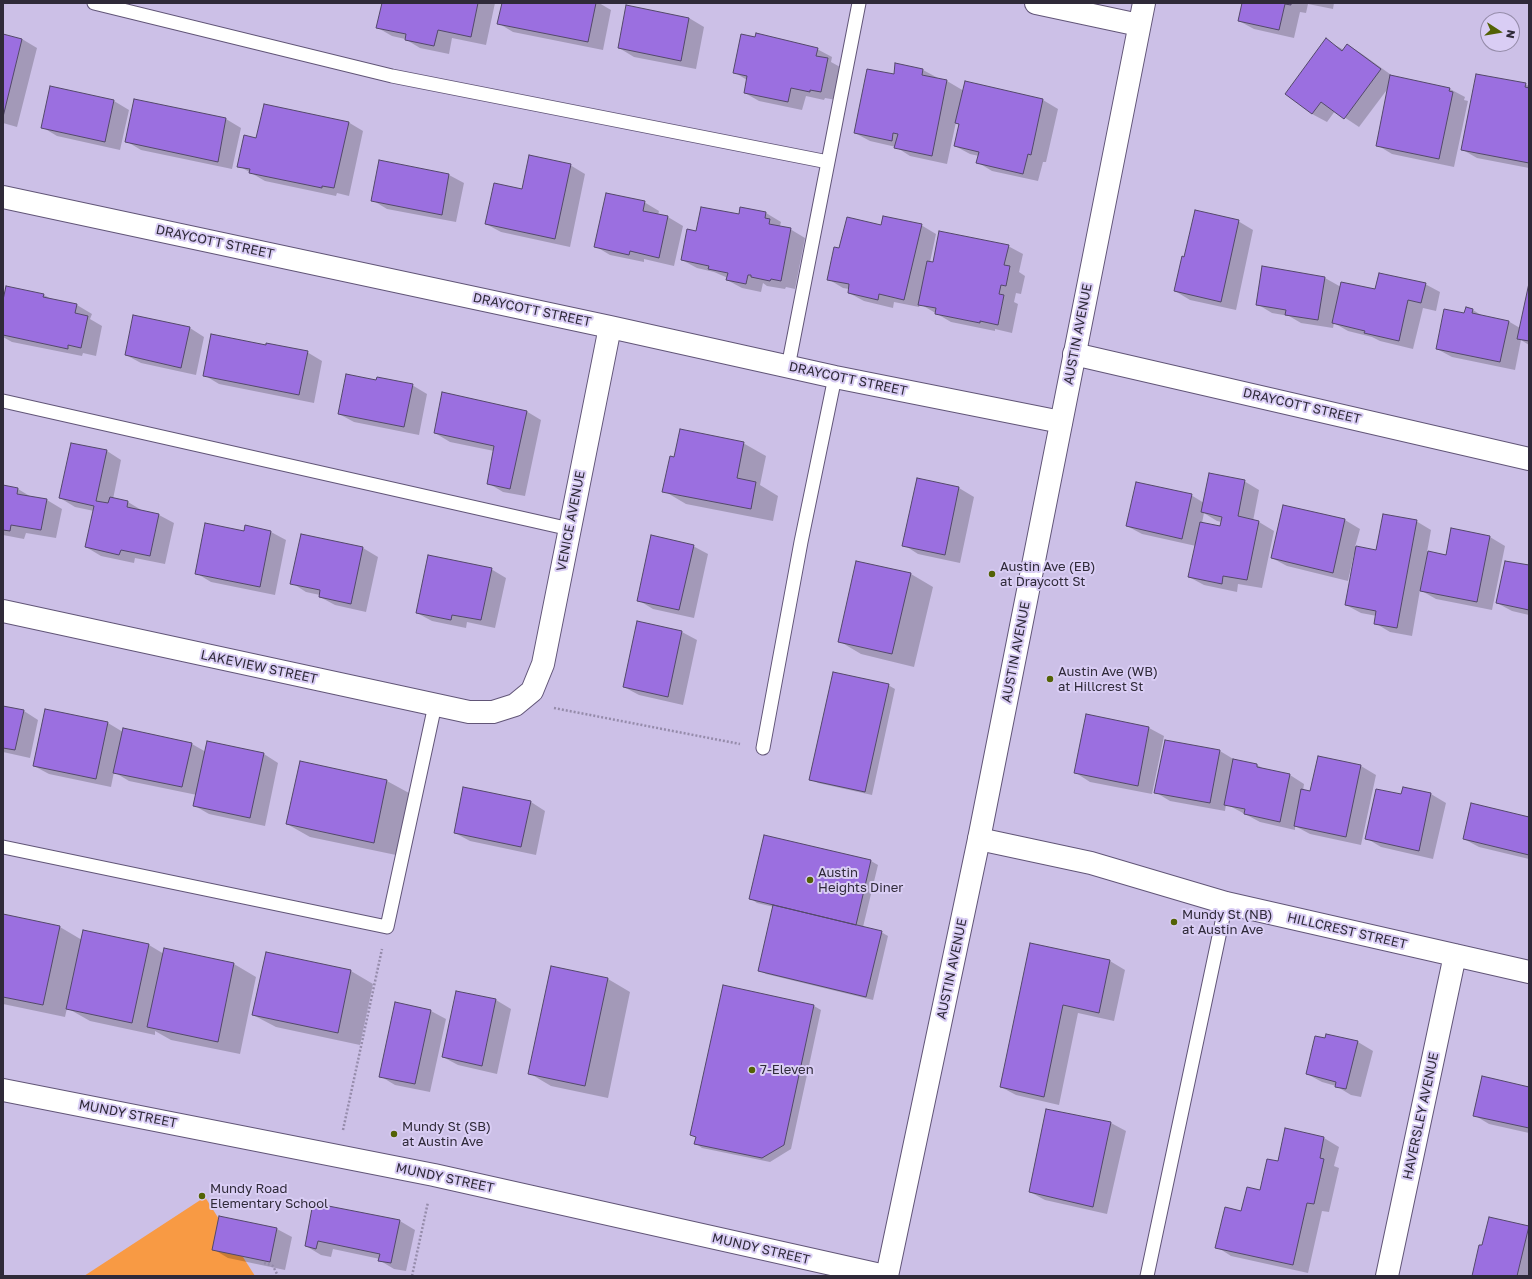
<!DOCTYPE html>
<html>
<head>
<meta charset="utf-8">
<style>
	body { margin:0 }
	#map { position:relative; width:1532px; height:1279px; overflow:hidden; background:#ccc0e7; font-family:"Golos Text",sans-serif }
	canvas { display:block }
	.frame { position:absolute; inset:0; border:4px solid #2f2a39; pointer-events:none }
	.north { position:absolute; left:1480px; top:12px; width:40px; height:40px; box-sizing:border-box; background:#d9cdf4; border:1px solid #958ca9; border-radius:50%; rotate:102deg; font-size:11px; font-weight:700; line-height:16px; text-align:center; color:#2f2a39 }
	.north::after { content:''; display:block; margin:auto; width:14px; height:18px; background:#536205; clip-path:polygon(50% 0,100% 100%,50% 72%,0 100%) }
</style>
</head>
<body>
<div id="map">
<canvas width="1532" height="1279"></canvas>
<div class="frame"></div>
<div class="north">N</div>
</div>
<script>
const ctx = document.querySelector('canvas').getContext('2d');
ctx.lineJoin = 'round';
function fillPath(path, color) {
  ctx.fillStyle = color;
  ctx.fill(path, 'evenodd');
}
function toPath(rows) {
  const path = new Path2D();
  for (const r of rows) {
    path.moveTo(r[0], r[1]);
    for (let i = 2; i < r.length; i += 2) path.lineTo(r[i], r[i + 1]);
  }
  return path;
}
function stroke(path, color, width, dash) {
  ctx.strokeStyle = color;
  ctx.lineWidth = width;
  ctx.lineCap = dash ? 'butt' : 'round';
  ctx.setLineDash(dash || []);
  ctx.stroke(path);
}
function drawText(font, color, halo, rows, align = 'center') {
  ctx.font = font + ' "Golos Text",sans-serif';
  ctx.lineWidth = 4;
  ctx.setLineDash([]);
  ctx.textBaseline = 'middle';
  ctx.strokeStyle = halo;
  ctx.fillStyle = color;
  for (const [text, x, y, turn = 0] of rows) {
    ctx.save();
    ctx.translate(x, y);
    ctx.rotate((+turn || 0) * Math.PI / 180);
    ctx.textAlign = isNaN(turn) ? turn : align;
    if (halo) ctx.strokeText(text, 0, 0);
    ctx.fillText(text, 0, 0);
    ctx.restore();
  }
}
fillPath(toPath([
	[205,1197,255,1276,84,1276]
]), '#f89a44');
fillPath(toPath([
	[383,3,495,3,486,45,452,38,449,54,420,48,405,39,392,36,378,28],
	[503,3,599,3,611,10,603,50,513,32,498,23],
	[1243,3,1334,3,1333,9,1308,4,1306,13,1300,12,1294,38,1254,29,1239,21],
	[627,6,689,18,704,27,696,69,634,57,619,48],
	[3,35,22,39,37,48,17,127,3,123],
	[756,38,817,49,832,57,831,62,842,68,836,100,825,98,824,100,806,96,802,110,759,101,745,93,747,80,734,72],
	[1326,40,1344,50,1348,45,1362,54,1394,77,1450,89,1465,97,1464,100,1468,101,1454,167,1392,154,1377,145,1389,87,1359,127,1335,111,1327,122,1312,114,1286,94],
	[923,70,938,78,937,79,947,81,964,91,966,82,1043,100,1058,109,1046,162,1043,162,1038,181,992,171,977,162,979,156,970,154,955,146,960,125,956,122,947,164,910,156,896,147,870,141,855,133,894,75],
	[1525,84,1529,86,1529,168,1477,158,1463,150],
	[135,100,226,119,241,128,232,169,141,150,126,141],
	[114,101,129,110,120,150,57,136,42,127],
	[348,122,363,131,349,196,337,193,336,196,265,181,239,166,257,139],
	[380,161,449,175,464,183,456,222,387,209,372,200],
	[570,165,585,174,570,247,501,232,486,224,522,190],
	[644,202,659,211,658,215,668,217,683,226,674,266,644,259,644,262,610,255,595,246],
	[741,208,766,213,781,222,780,226,790,229,805,238,795,289,786,287,785,289,767,286,763,283,761,292,742,288,727,280,728,278,714,272,697,268,682,260,697,232,739,215],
	[1238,221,1253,230,1236,310,1190,300,1175,291,1185,258],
	[921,225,936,234,930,262,934,263,1008,246,1023,254,1019,272,1025,276,1021,294,1016,293,1014,302,1018,304,1012,333,995,329,995,331,951,322,920,304,919,307,894,302,893,308,864,301,849,293,849,289,843,288,828,279,840,249,882,226],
	[1325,278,1341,287,1376,291,1425,284,1440,292,1436,311,1423,308,1413,349,1380,341,1372,337,1348,331,1334,323,1333,328,1301,323,1289,316,1272,313,1257,304],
	[1529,288,1529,345,1521,340,1515,370,1452,357,1437,349,1465,314,1466,309,1473,310,1484,317,1508,321,1520,328],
	[44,295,53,300,77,305,92,314,90,319,102,326,96,356,83,353,82,356,12,342,3,337,3,305],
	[190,328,204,337,196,375,141,363,126,355],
	[266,346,307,352,322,361,314,403,219,384,204,375],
	[377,381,412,385,427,394,419,435,354,422,339,414],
	[526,411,541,420,525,496,503,492,488,483,494,451,450,442,435,433],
	[743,443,766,456,760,485,778,496,773,521,686,504,664,491,674,458],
	[107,451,121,460,113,499,128,502,143,511,159,515,174,523,165,564,135,558,134,563,101,556,86,547,94,511,75,507,60,498],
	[918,480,959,488,974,497,960,563,918,554,904,545],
	[1244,481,1259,490,1253,521,1259,522,1274,531,1262,588,1238,584,1237,592,1204,585,1189,577,1196,546,1142,534,1127,526,1191,495,1204,503],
	[1204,513,1217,521,1222,522,1220,527,1202,523],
	[3,486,18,489,33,498,47,500,62,509,56,538,26,533,24,539,3,535],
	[1345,520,1360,529,1355,547,1377,551,1416,521,1431,530,1427,552,1446,556,1452,529,1490,537,1505,546,1492,610,1436,599,1420,590,1412,636,1390,632,1375,623,1377,616,1361,613,1346,605,1356,554,1354,554,1348,581,1287,566,1272,558],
	[245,526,271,532,286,540,275,595,211,582,196,573,245,533],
	[302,535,363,548,378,557,366,612,335,605,320,597,320,595,306,592,292,583],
	[693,546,708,554,694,618,653,609,638,600],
	[1529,567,1529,615,1512,611,1497,603],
	[491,569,506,578,495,628,467,622,466,628,432,621,417,613],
	[911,574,933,587,914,667,861,654,839,641],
	[682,632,697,640,683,705,639,695,624,687],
	[888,685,895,689,872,795,818,783,811,779],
	[3,707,24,711,38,720,30,758,3,752],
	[108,723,123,732,192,744,206,752,264,754,278,763,265,826,209,814,195,806,197,795,129,781,114,772,111,787,49,774,34,766],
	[1149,728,1164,736,1152,794,1090,782,1076,773],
	[1220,751,1235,760,1257,765,1266,770,1290,775,1304,784,1303,791,1311,793,1319,757,1361,766,1376,775,1361,845,1310,834,1295,826,1295,830,1260,822,1226,804,1225,811,1170,801,1155,792],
	[301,762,387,781,409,793,396,855,310,837,287,824],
	[1403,788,1431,794,1446,803,1433,859,1381,847,1366,838,1402,795],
	[531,802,545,811,536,855,470,841,455,833],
	[1529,818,1529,859,1479,847,1464,839],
	[765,836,871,861,878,865,863,927,881,932,888,936,873,1000,766,974,759,970,774,907,757,903,750,898],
	[3,915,60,927,82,940,84,931,149,945,164,954,165,950,234,964,256,977,240,1054,171,1040,155,1031,155,1035,90,1021,67,1008,65,1017,3,1004],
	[1031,944,1110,961,1125,970,1114,1021,1078,1013,1059,1105,1016,1095,1001,1087],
	[266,953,351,971,373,984,360,1045,276,1027,253,1015],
	[552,967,608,979,630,992,608,1098,551,1086,529,1073],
	[457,992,496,1000,511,1009,497,1074,458,1065,443,1057],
	[814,1006,821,1010,791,1149,770,1162,702,1148,695,1143,697,1138,692,1135],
	[431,1011,446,1019,430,1092,395,1085,380,1076],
	[1327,1035,1358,1042,1373,1051,1361,1097,1351,1095,1336,1086,1322,1082,1307,1074,1326,1039],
	[1529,1088,1529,1133,1489,1124,1474,1115],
	[1111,1123,1126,1131,1107,1214,1045,1200,1030,1192],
	[1286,1129,1324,1138,1339,1147,1334,1166,1339,1168,1329,1212,1322,1211,1308,1273,1231,1256,1217,1247,1261,1191,1278,1162],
	[314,1204,400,1221,415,1230,406,1271,394,1269,379,1260,380,1259,333,1249,331,1257,321,1255,306,1246],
	[1528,1227,1529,1276,1473,1276,1483,1246],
	[277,1229,292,1237,285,1270,228,1258,213,1249]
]), '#0003');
const building = toPath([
	[382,3,478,3,471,37,438,30,434,46,405,40,406,34,376,28,382,3],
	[502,3,596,3,588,42,497,24,502,3],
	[1242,3,1291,3,1291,5,1285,4,1279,30,1238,21,1242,3],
	[626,5,689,18,681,61,618,48,626,5],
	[756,33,818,48,816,56,828,58,821,92,810,90,810,92,791,88,788,102,744,93,747,76,733,73,741,34,755,37,756,33],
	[3,34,22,39,3,117,3,34],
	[1326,38,1342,51,1347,44,1381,69,1344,119,1321,102,1312,114,1285,94,1326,38],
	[895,63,923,69,922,75,947,80,932,156,894,148,898,134,893,133,892,141,854,133,867,69,894,74,895,63],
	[1476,74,1526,83,1525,87,1529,88,1529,163,1461,150,1476,74],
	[1390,75,1450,88,1449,91,1453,92,1439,159,1376,146,1390,75],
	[965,81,1043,99,1031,155,1028,154,1023,174,976,163,979,152,954,146,959,124,955,123,965,81],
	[50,86,114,100,105,142,41,128,50,86],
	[134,99,226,118,218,162,125,142,134,99],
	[264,104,349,122,334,188,322,186,322,188,249,173,250,169,237,167,244,135,256,138,264,104],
	[529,155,571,164,555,239,485,224,494,183,522,189,529,155],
	[379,160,449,174,442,215,371,201,379,160],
	[606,193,645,201,643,211,668,216,659,258,630,251,629,255,594,247,606,193],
	[701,207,739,214,740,207,766,212,765,218,770,219,769,224,791,228,781,281,771,279,770,281,751,277,751,275,748,275,746,284,726,280,728,273,708,269,709,266,681,260,687,229,696,231,701,207],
	[1195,210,1239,220,1221,302,1174,291,1182,256,1184,257,1195,210],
	[883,216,922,224,904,300,879,294,878,300,848,293,849,284,827,280,834,247,839,248,847,217,881,225,883,216],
	[939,231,1009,245,1004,265,1010,266,1006,286,1001,285,999,294,1004,295,998,325,980,321,980,323,935,314,936,308,918,305,927,261,933,262,939,231],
	[1262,266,1325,277,1318,320,1285,315,1286,310,1256,305,1262,266],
	[1379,273,1426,283,1421,303,1408,300,1399,341,1364,333,1365,331,1332,323,1341,282,1375,289,1379,273],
	[1529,283,1529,341,1517,339,1529,283],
	[6,286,44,294,43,297,77,304,75,313,88,316,81,348,68,345,68,349,3,335,3,300,6,286],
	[1466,307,1473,309,1472,313,1509,321,1500,362,1436,349,1444,309,1464,313,1466,307],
	[133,315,190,327,181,368,125,355,133,315],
	[211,334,266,345,266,343,308,351,299,395,203,376,211,334],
	[346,374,376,380,377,377,413,384,404,427,338,414,346,374],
	[442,392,527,411,510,489,487,484,494,446,434,433,442,392],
	[680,429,744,442,737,478,756,482,751,509,662,492,670,456,674,457,680,429],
	[71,443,107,450,96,501,108,503,110,497,128,501,127,507,159,514,150,556,121,550,119,555,85,547,94,506,59,498,71,443],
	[1209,473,1245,480,1238,516,1259,521,1247,580,1223,576,1222,584,1188,577,1200,522,1220,526,1222,517,1201,512,1209,473],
	[917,478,959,487,945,555,902,546,917,478],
	[1136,482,1192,494,1182,539,1126,526,1136,482],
	[3,485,18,488,17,494,47,499,41,530,11,525,10,531,3,530,3,485],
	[1283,505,1345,519,1333,573,1271,558,1283,505],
	[1383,514,1417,520,1397,628,1374,624,1376,611,1345,605,1356,546,1376,550,1383,514],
	[205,523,244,531,245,525,271,531,260,587,195,574,205,523],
	[1451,528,1490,536,1477,602,1420,591,1428,551,1446,555,1451,528],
	[301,534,363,547,351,604,319,597,320,590,290,584,301,534],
	[651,535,694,545,679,610,637,601,651,535],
	[428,555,492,568,481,620,452,615,451,620,416,613,428,555],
	[856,561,911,573,892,654,838,642,856,561],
	[1505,561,1529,565,1529,610,1496,603,1505,561],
	[637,621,682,631,668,697,623,687,637,621],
	[833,672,889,684,865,792,809,780,833,672],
	[3,706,24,710,15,750,3,748,3,706],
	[45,709,108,722,96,779,33,766,45,709],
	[1086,714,1149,727,1138,786,1074,773,1086,714],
	[123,728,192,743,182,787,113,773,123,728],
	[1165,740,1220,750,1210,803,1154,793,1165,740],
	[207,741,264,753,250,818,193,806,207,741],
	[1318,756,1361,765,1346,837,1294,826,1301,789,1310,791,1318,756],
	[1233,759,1257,764,1257,767,1290,774,1280,822,1244,814,1245,809,1224,805,1233,759],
	[300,761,387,780,374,843,286,824,300,761],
	[463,787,531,801,521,847,454,833,463,787],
	[1403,787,1431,793,1419,851,1365,839,1376,789,1401,794,1403,787],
	[1471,803,1529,817,1529,855,1463,839,1471,803],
	[764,835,871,860,856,925,749,899,764,835],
	[773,905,882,931,866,997,758,971,773,905],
	[3,914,60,926,43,1005,3,997,3,914],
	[83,930,149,944,132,1023,66,1009,83,930],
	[1030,943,1110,960,1099,1013,1063,1005,1044,1097,1000,1087,1030,943],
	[164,948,234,963,218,1042,147,1027,164,948],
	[266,952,351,970,338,1033,252,1015,266,952],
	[551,966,608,978,585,1086,528,1074,551,966],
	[723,985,814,1005,784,1145,762,1158,694,1144,696,1137,690,1135,723,985],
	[456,991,496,999,482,1066,442,1057,456,991],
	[395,1002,431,1010,415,1084,379,1077,395,1002],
	[1326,1034,1358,1041,1346,1089,1335,1087,1336,1082,1306,1074,1315,1036,1325,1038,1326,1034],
	[1482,1076,1529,1087,1529,1128,1473,1116,1482,1076],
	[1046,1109,1111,1122,1093,1207,1029,1192,1046,1109],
	[1285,1128,1324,1137,1320,1158,1324,1159,1314,1204,1307,1203,1293,1265,1215,1248,1225,1207,1241,1211,1247,1187,1260,1190,1267,1159,1278,1161,1285,1128],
	[313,1203,400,1220,391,1263,378,1261,380,1254,318,1241,316,1249,305,1246,313,1203],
	[219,1216,277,1228,270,1262,212,1250,219,1216],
	[1489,1217,1529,1226,1517,1276,1472,1276,1479,1245,1482,1245,1489,1217]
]);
fillPath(building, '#9b6fe0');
stroke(building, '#534869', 1);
const lane = toPath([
	[94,3,392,76,828,162,788,367],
	[828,162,859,3],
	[3,401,570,529],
	[763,748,801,542,835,377],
	[3,847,387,927,435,705],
	[1147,1276,1226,903]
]);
const street = toPath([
	[1036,3,1139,25],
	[3,197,610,327,835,377,1061,422],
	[1074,354,1529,459],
	[3,611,469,712,493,712,515,705,532,691,543,664,610,327],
	[979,839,1091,863,1226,903,1529,972],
	[1387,1276,1455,955]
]);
const secondary = toPath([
	[3,1090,434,1175,885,1276],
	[887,1276,979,839,1144,3]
]);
stroke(lane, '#615577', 15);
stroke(street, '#615577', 24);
stroke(secondary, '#615577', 24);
stroke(toPath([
	[554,708,740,744],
	[343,1130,382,949],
	[264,1263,273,1266,278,1276],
	[412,1276,428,1202]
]), '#958baa', 2.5, [2, 2]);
stroke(lane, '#fff', 13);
stroke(street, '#fff', 22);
stroke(secondary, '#fff', 22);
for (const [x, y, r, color] of [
	[992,574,4,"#536205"],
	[1050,679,4,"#536205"],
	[810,880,4,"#536205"],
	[1174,922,4,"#536205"],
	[752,1070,4,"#536205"],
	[394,1134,4,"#536205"],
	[202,1196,4,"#536205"]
]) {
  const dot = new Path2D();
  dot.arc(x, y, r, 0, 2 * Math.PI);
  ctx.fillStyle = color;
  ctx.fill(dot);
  stroke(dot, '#d9cdf4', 1.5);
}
drawText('13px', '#2f2a39', '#d9cdf4', [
	["DRAYCOTT STREET",215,242,12],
	["DRAYCOTT STREET",532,310,12],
	["AUSTIN AVENUE",1078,334,-79],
	["DRAYCOTT STREET",848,379,12],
	["DRAYCOTT STREET",1302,406,13],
	["VENICE AVENUE",571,521,-79],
	["AUSTIN AVENUE",1016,652,-79],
	["LAKEVIEW STREET",259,667,12],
	["HILLCREST STREET",1347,931,13],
	["AUSTIN AVENUE",952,969,-78],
	["MUNDY STREET",128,1114,11],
	["HAVERSLEY AVENUE",1421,1116,-78],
	["MUNDY STREET",445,1178,12],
	["MUNDY STREET",761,1249,13]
]);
drawText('13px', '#2f2a39', '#d9cdf4', [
	["Austin Ave (EB)",1000,567],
	["at Draycott St",1000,582],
	["Austin Ave (WB)",1058,672],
	["at Hillcrest St",1058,687],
	["Austin",818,873],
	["Heights Diner",818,888],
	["Mundy St (NB)",1182,915],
	["at Austin Ave",1182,930],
	["7-Eleven",760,1070],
	["Mundy St (SB)",402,1127],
	["at Austin Ave",402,1142],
	["Mundy Road",210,1189],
	["Elementary School",210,1204]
], 'left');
</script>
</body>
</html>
